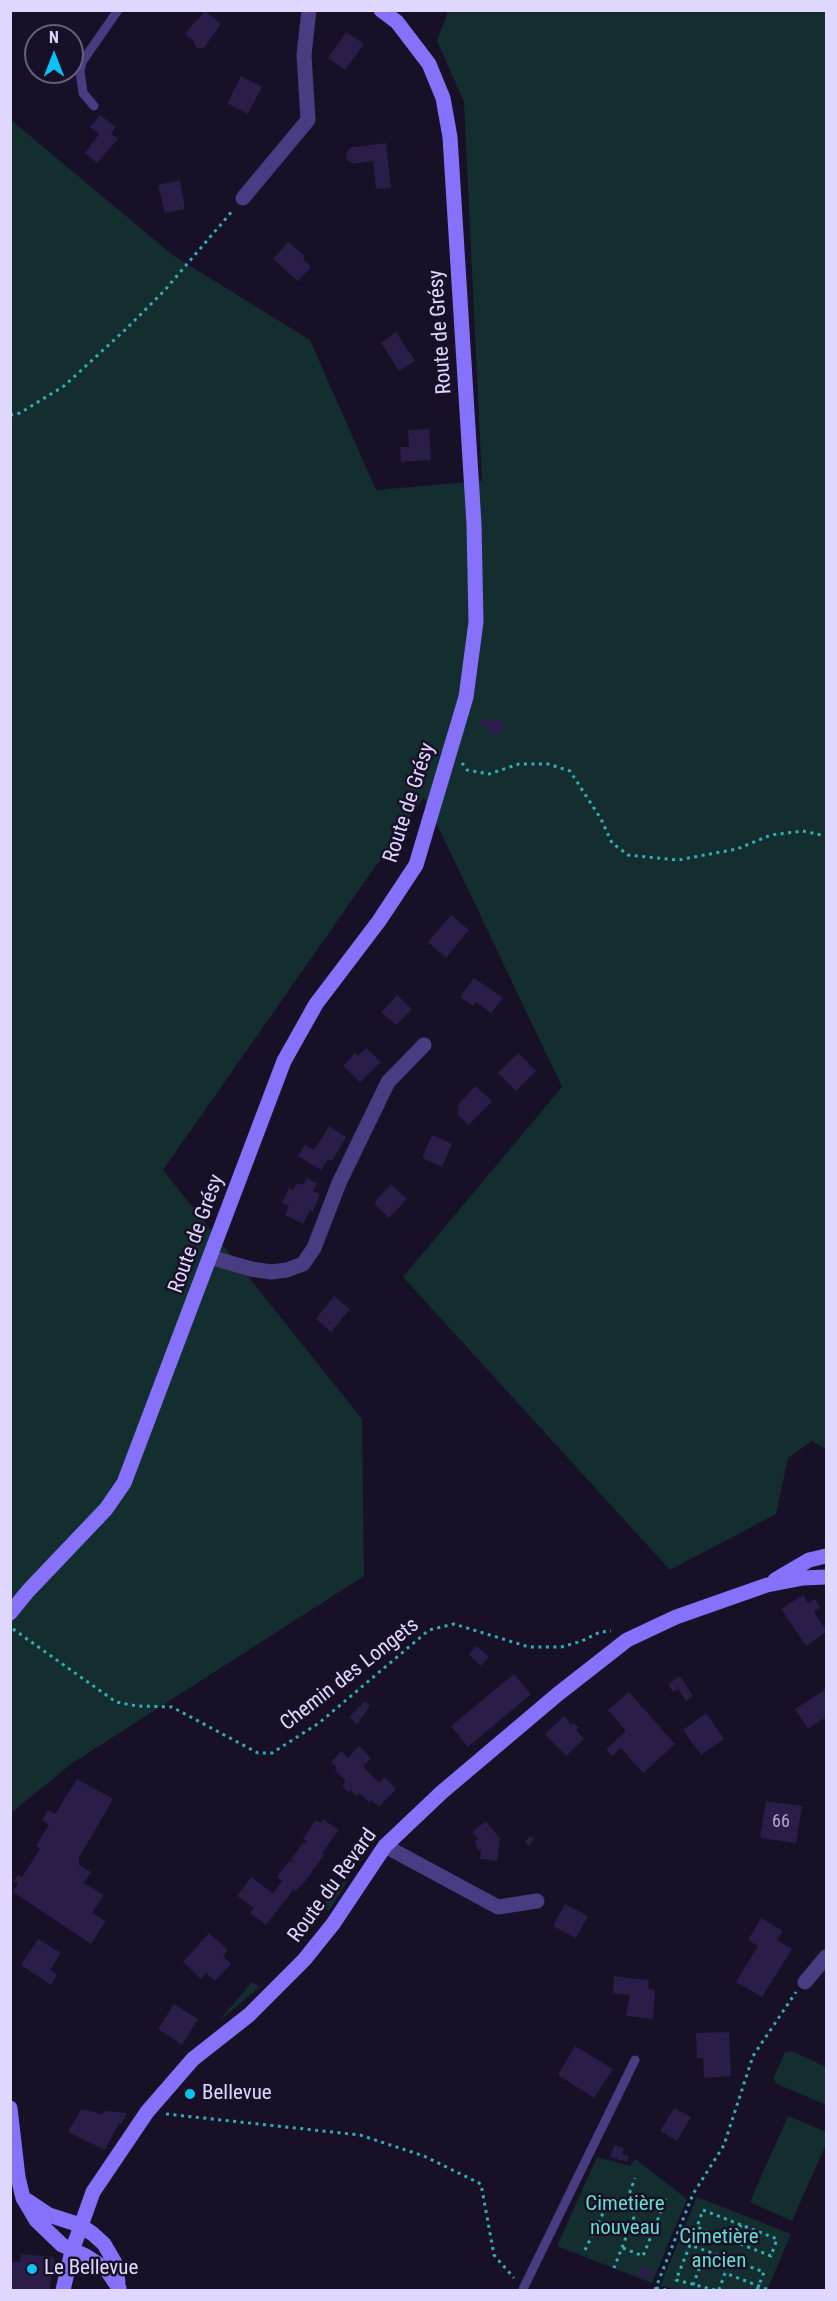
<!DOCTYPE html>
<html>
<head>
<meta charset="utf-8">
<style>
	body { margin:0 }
	#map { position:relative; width:837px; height:2301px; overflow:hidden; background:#171026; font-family:"Roboto Condensed",sans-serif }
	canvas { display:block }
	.frame { position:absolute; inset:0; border:12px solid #e0d7fe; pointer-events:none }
	.north { position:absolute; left:24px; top:24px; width:60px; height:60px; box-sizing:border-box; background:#171026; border:2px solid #67607c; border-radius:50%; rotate:0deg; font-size:16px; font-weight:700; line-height:24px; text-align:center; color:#e0d7fe }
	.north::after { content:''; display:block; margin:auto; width:21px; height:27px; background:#0bc2f6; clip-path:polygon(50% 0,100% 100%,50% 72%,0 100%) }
</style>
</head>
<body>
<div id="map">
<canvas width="837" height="2301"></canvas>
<div class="frame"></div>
<div class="north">N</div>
</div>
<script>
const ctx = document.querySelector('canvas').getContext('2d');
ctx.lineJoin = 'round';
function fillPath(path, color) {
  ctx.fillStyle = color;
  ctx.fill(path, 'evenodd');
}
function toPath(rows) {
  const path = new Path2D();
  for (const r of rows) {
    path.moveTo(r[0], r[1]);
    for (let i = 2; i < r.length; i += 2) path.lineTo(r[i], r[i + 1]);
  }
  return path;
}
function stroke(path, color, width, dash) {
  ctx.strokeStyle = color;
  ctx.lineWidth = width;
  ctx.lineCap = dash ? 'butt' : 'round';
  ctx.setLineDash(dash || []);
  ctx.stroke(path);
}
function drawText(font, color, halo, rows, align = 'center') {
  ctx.font = font + ' "Roboto Condensed",sans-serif';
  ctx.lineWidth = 5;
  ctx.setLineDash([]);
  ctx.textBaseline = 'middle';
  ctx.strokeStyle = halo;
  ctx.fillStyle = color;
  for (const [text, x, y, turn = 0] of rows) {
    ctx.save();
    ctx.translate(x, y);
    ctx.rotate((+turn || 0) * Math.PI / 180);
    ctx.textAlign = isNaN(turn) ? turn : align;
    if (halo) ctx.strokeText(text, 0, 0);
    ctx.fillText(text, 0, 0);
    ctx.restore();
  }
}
fillPath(toPath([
	[623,10,826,11,826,1449,812,1441,788,1458,776,1514,670,1570,403,1277,562,1087,424,797,163,1170,362,1419,364,1576,71,1764,11,1813,11,120,174,256,310,340,376,490,482,481,464,102,437,41,448,11],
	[352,1873,329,1911,322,1906],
	[252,1982,260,1987,219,2021],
	[792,2051,826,2067,826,2105,775,2083,774,2077,785,2052],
	[788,2116,826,2132,826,2144,792,2221,750,2202],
	[597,2157,630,2166,635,2159,687,2199,652,2283,557,2246],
	[697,2197,791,2234,767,2290,679,2290,660,2286]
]), '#142e30');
fillPath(toPath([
	[205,11,221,24,204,48,199,49,195,46,194,41,187,36,187,31],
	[346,32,364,44,345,70,328,58],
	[241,76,262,87,248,114,227,103],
	[100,115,116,127,111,133,118,139,97,163,85,153,99,134,90,127],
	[386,143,391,188,376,189,373,161,353,164,348,161,346,154,350,148,354,147],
	[180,180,185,209,165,213,158,185],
	[288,242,305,256,303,259,311,267,298,281,273,259],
	[396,332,415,361,399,371,381,343],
	[429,429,431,460,401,462,400,447,409,447,408,430],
	[482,719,501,720,504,726,503,730,498,735,490,733,487,728,480,726],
	[451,915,469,930,446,958,428,942],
	[474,978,503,998,491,1013,476,1002,473,1006,460,997],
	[397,995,412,1009,396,1025,381,1012],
	[366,1048,381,1062,360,1082,343,1066,355,1053,358,1056],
	[518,1053,536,1071,516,1091,498,1073],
	[475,1086,492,1101,469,1125,458,1115,459,1108,457,1106],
	[329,1126,346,1137,332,1161,328,1159,321,1170,298,1156,305,1145,314,1150],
	[432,1135,452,1144,442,1167,422,1158],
	[307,1178,317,1183,313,1191,320,1194,313,1211,310,1210,303,1224,285,1215,289,1206,282,1203,289,1188,293,1190,297,1183,303,1185],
	[391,1184,407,1199,389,1218,374,1203],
	[334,1296,350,1309,331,1332,316,1319],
	[803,1595,808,1603,815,1599,820,1607,814,1612,826,1630,826,1632,806,1646,781,1609],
	[477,1646,489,1657,481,1666,469,1654],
	[514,1674,531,1694,468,1747,451,1726],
	[680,1676,693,1696,686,1701,678,1689,673,1692,668,1684],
	[826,1689,826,1717,808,1729,795,1709],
	[629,1692,675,1744,643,1773,621,1748,612,1756,606,1749,626,1731,608,1710],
	[365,1701,370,1706,357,1724,349,1717],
	[706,1713,724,1739,701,1755,683,1730],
	[564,1716,572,1725,574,1723,579,1728,576,1730,584,1739,566,1756,545,1734],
	[359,1746,371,1758,363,1766,379,1783,385,1777,396,1789,379,1807,371,1800,369,1802,359,1793,356,1796,351,1790,348,1792,342,1786,346,1781,335,1770,337,1768,331,1762,341,1751,348,1758],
	[77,1779,113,1799,79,1858,79,1865,91,1872,84,1883,104,1895,92,1913,106,1921,91,1944,13,1892,18,1884,14,1881,18,1875,22,1877,40,1849,36,1846,49,1825,42,1820,48,1810,55,1814],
	[766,1801,802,1806,796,1843,760,1838],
	[323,1819,339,1830,322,1853,324,1855,306,1880,296,1891,294,1889,266,1925,250,1913,254,1908,237,1896,251,1877,273,1893,282,1881,277,1877,288,1862,294,1861,291,1859,302,1844,308,1842,303,1839,316,1820,320,1823],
	[486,1821,500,1839,497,1861,480,1859,481,1851,478,1850,475,1841,478,1839,472,1832],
	[530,1836,534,1839,529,1846,525,1842],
	[565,1904,588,1916,576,1938,553,1926],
	[761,1918,783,1931,777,1940,792,1949,762,1997,736,1982,758,1946,748,1940],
	[209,1933,228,1950,223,1956,231,1964,215,1981,206,1973,201,1979,183,1962],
	[38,1939,61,1953,50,1970,57,1975,51,1985,21,1965],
	[614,1976,649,1980,648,1989,655,1990,653,2019,626,2016,630,1995,613,1993],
	[174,2004,198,2019,182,2045,158,2029],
	[729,2032,731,2076,704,2078,703,2058,697,2058,696,2033],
	[575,2046,613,2069,594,2098,558,2075],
	[674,2108,691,2117,677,2141,660,2131],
	[81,2109,102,2114,104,2111,127,2113,121,2124,119,2123,105,2150,68,2132],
	[614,2145,624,2148,622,2154,629,2156,627,2162,610,2157],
	[21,2254,53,2257,55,2261,49,2290,11,2290,13,2275,10,2275,10,2262,20,2262],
	[641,2266,653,2271,649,2280,637,2276]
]), '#2a1d47');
stroke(toPath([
	[10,415,20,413,64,386,125,330,164,291,234,209],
	[462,763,467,770,489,774,519,764,548,764,570,771,601,819,612,843,628,855,678,860,737,849,771,835,803,831,826,836],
	[13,1629,116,1702,137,1706,172,1707,258,1753,272,1753,319,1723,429,1630,454,1624,529,1647,561,1647,582,1641,600,1632,611,1631],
	[166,2114,360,2135,424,2156,481,2184,494,2255,514,2278],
	[627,2200,635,2178],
	[703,2210,777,2239,771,2256,697,2227,703,2210],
	[735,2241,741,2225],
	[623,2248,643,2256,666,2199],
	[585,2250,607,2205,618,2200,627,2200,633,2208,634,2217,614,2268],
	[693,2285,706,2251],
	[656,2288,666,2290],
	[655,2290,693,2194,724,2145,753,2056,796,1992],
	[715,2290,676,2280,690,2245,764,2272,757,2290],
	[719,2290,725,2273,769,2290]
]), '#34adb4', 3, [3, 4.5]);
stroke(toPath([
	[94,106,83,93,80,71,82,62,118,10],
	[523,2289,635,2060]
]), '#483d83', 9);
stroke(toPath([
	[243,198,308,120,304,55,309,10],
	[210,1257,251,1269,271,1272,287,1270,303,1264,314,1248,339,1183,388,1082,424,1045],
	[385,1846,498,1907,537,1901],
	[805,1982,826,1957]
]), '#483d83', 15);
stroke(toPath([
	[775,1580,809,1560,826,1556],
	[10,1613,28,1591,106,1509,124,1483,284,1061,316,1004,379,921,416,865,466,697,476,622,474,524,450,137,443,98,429,64,397,22,381,10],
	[10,2108,18,2177,23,2198,36,2220,62,2245,86,2256,106,2269,119,2288],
	[28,2201,49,2215,80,2225,93,2234,104,2244,115,2263,118,2282],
	[63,2290,72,2251,93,2192,147,2112,193,2059,249,2015,304,1960,333,1924,385,1846,442,1792,558,1694,627,1640,676,1617,767,1585,803,1578,826,1577]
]), '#8672fa', 15);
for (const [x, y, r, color] of [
	[190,2094,6,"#0bc2f6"],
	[32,2269,6,"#0bc2f6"]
]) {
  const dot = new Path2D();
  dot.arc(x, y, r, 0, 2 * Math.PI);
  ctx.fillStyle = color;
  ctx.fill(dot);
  stroke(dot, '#171026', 2);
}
drawText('18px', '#b2a8d0', null, [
	["66",781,1822]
]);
drawText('21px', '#e0d7fe', '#171026', [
	["Route de Grésy",441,332,-94],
	["Route de Grésy",410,803,-72],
	["Route de Grésy",197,1234,-70],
	["Chemin des Longets",350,1675,-38],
	["Route du Revard",333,1886,-54]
]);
drawText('21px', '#e0d7fe', '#171026', [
	["Bellevue",202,2094],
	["Le Bellevue",44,2269]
], 'left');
drawText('21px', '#65dccc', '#171026', [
	["Cimetière",625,2205],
	["nouveau",625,2229],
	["Cimetière",719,2238],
	["ancien",719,2262]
]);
</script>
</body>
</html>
